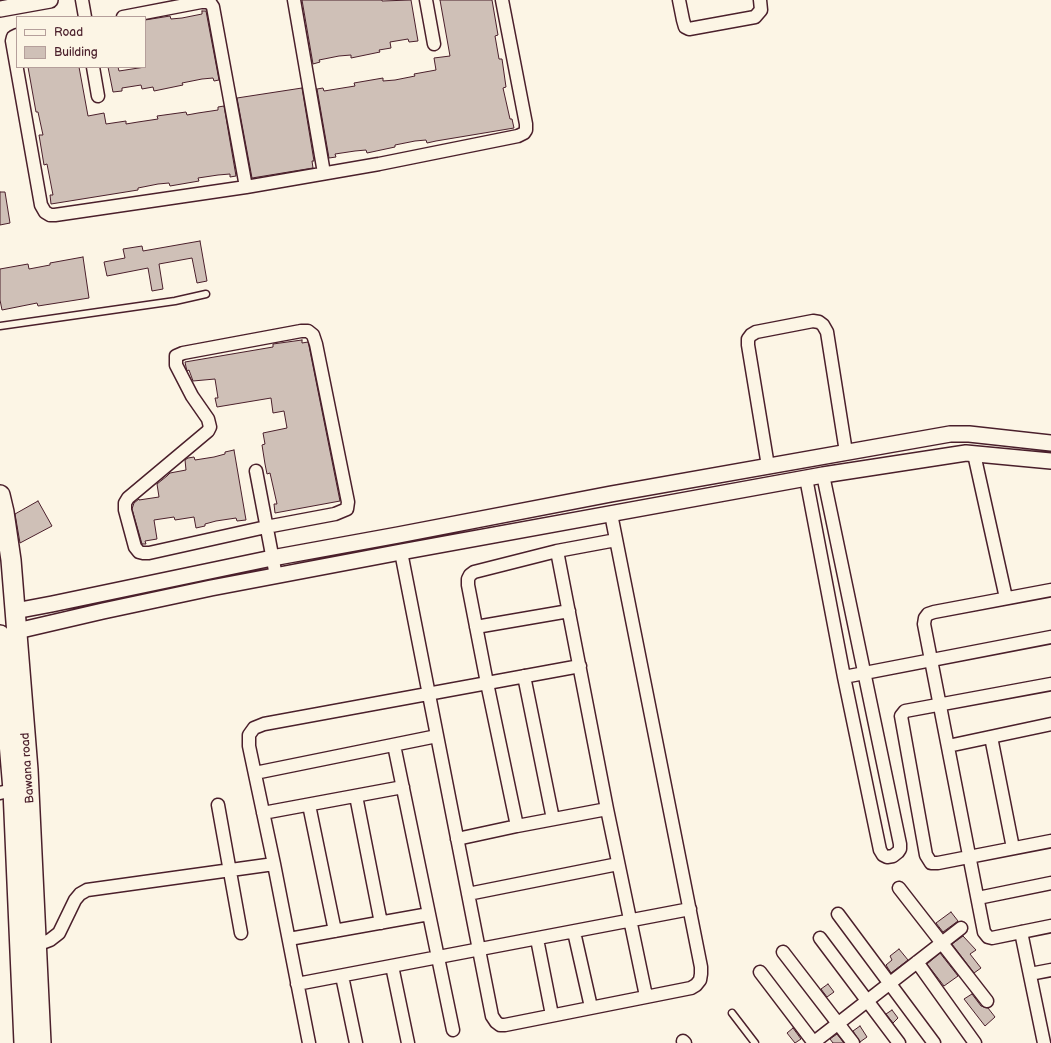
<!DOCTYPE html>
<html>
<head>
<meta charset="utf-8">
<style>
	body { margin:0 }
	#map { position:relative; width:1051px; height:1043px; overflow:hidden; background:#fcf5e5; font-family:"Balsamiq Sans",sans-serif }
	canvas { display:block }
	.legend { position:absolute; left:16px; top:16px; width:130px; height:52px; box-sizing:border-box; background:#fcf5e5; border:1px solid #b59f9b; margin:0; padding:5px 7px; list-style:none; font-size:12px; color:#4a1f2b }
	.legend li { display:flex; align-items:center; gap:8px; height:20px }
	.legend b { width:20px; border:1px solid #b59f9b }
</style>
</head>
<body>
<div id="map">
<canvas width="1051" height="1043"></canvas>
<ul class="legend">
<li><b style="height:5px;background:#fcf5e5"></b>Road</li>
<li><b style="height:11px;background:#cfc0b7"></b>Building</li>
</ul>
</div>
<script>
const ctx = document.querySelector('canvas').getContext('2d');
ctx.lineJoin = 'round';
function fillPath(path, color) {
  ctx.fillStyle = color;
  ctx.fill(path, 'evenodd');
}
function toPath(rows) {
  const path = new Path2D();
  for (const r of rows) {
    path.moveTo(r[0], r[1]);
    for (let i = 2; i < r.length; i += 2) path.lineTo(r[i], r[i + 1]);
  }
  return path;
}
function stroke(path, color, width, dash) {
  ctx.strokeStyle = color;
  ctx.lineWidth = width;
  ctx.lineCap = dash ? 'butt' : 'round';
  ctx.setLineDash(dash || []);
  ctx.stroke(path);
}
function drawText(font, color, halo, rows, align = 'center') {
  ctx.font = font + ' "Balsamiq Sans",sans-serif';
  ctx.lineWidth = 4;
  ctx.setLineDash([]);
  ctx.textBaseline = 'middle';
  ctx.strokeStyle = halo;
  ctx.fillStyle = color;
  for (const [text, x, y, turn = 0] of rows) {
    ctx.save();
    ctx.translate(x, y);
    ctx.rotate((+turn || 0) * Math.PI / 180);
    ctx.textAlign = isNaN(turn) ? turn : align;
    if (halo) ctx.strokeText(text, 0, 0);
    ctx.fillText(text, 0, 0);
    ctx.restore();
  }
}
const building = toPath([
	[302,0,382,0,382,1,411,0,418,41,409,42,408,39,390,42,391,48,379,50,380,52,351,58,351,55,339,56,319,60,320,62,313,64,302,0],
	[440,0,492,0,498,35,495,36,499,59,502,59,506,87,503,88,510,119,512,119,514,128,436,141,427,143,426,140,415,141,395,145,395,147,367,153,366,150,355,151,335,154,336,157,329,158,317,89,323,88,324,91,355,86,354,83,383,78,383,81,395,80,415,76,414,74,436,70,434,58,450,56,440,0],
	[202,11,206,11,219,80,214,81,213,78,202,79,182,83,183,85,154,91,153,87,142,89,141,85,122,88,122,91,113,92,108,67,118,67,119,71,145,67,145,20,170,16,171,19,182,18,202,14,202,11],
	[28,67,79,67,88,116,104,113,106,124,126,121,126,124,138,122,158,119,157,116,186,112,187,115,198,113,218,110,218,107,224,106,236,176,230,177,230,174,218,175,198,178,199,181,170,186,169,183,158,184,138,188,138,190,51,204,50,195,53,195,47,164,44,165,39,135,43,135,38,112,36,112,28,67],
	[302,88,314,161,312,161,313,168,252,178,237,98,302,88],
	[0,192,5,192,10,223,0,225,0,192],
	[200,241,207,281,197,283,192,258,159,264,163,289,152,291,148,268,107,276,104,262,125,258,123,249,142,246,143,251,200,241],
	[83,257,89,298,38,306,37,303,2,310,0,300,0,269,28,264,29,269,50,265,50,263,83,257],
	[302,340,302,343,308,342,309,346,340,501,275,513,274,504,277,504,270,473,267,474,265,464,262,445,265,444,263,433,287,428,284,411,273,413,271,398,217,407,215,398,218,398,215,379,193,381,189,370,187,371,186,367,185,362,273,347,273,344,302,340],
	[234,450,246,520,237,521,236,518,216,521,205,524,205,526,196,528,194,517,175,520,174,517,154,520,157,539,145,541,146,544,142,544,132,509,134,503,139,499,139,500,159,497,157,484,167,476,170,473,186,470,185,460,188,458,194,457,195,460,214,457,225,454,225,452,234,450],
	[38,501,52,526,20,543,15,514,38,501],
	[951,912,958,921,943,932,936,923,951,912],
	[963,936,976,950,970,954,981,968,974,973,952,944,963,936],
	[899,949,908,960,891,973,886,965,892,960,890,956,899,949],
	[940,953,958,976,944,986,927,964,940,953],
	[828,984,834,992,827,997,821,989,828,984],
	[972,994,981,1006,988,1008,995,1017,985,1026,964,999,972,994],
	[892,1010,898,1018,893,1023,886,1014,892,1010],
	[860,1026,867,1037,860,1042,853,1031,860,1026],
	[793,1028,801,1039,795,1043,787,1033,793,1028],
	[837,1034,844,1043,833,1043,830,1039,837,1034]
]);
fillPath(building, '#cfc0b7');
stroke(building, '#4a1f2b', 1);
const service = toPath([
	[0,326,175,301,206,294],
	[732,1013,755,1043]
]);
const minor = toPath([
	[82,0,85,17],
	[294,0,324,173],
	[426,0,434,44],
	[679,0,683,20,685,27,689,29,755,17,761,10,760,0],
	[123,17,201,2,207,2,211,4,213,7,246,187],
	[17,35,13,37,12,41,41,205,45,212,50,215,55,215,246,187,379,164,518,136,524,133,526,130,526,124,502,0],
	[93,67,98,96],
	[301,331,308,331,313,335,316,344,348,502,347,509,335,514,266,527,149,553,143,553,139,552,135,547,125,510,125,503,128,498,208,431,210,427,208,419,192,396,176,365,176,356,183,353,301,331],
	[974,454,1006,598],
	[768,466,748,345,748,339,751,335,756,332,813,321,819,322,823,325,827,332,846,452],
	[256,471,276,576],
	[806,478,844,677,880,850,883,855,887,857,893,856,898,852,900,849,900,844,823,475],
	[557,551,607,809,646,996],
	[401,552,492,1016,496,1022,500,1025,505,1025,691,988,696,985,700,980,701,974,701,967,611,514],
	[1051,590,934,612,928,614,925,618,924,624,984,932,988,937,992,938,1051,926],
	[476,627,569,611],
	[524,676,553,819],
	[844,677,1051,637],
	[1051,684,905,711,901,716,926,855,931,863,938,863,1051,841],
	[991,737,1013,848],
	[394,745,453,1030],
	[948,746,1051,724],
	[255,773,437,736],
	[0,793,13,790],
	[356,796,381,923],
	[218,805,241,933],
	[309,805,335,931],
	[263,813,403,787],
	[517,826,487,683,468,585,468,579,470,575,474,572,557,551,616,540],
	[457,839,517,826,607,809],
	[899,888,987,1001],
	[468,894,618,864],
	[978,898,1051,883],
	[838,914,934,1043],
	[574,932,591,1007],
	[1021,932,1044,1043],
	[820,938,899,1043],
	[289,939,429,914],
	[537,939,552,1015],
	[37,945,50,940,59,933,75,900,80,894,87,890,274,864],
	[783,952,853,1043],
	[917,962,975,1043],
	[392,966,408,1043],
	[760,972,814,1043],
	[1030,974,1051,970],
	[342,976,356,1043],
	[297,984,690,909],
	[683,1041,685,1043],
	[309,1043,274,864,249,746,249,735,254,728,264,724,580,666],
	[813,1043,961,928]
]);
const tertiary = toPath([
	[0,9,50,0],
	[15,611,52,604,272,558,398,535,611,494,950,434,969,434,1051,443],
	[17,631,103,611,211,588,401,552,823,475,966,453,1051,461]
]);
const primary = toPath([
	[0,495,4,512,11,560,28,770,41,1043],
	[0,635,13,790,24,1043]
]);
stroke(service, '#4a1f2b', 9);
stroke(minor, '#4a1f2b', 15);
stroke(tertiary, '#4a1f2b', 18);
stroke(primary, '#4a1f2b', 22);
stroke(service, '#fcf5e5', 6);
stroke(minor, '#fcf5e5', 12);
stroke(tertiary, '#fcf5e5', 15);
stroke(primary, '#fcf5e5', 19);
drawText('12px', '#4a1f2b', '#fcf5e5', [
	["Bawana road",28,768,-94]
]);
</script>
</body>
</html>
